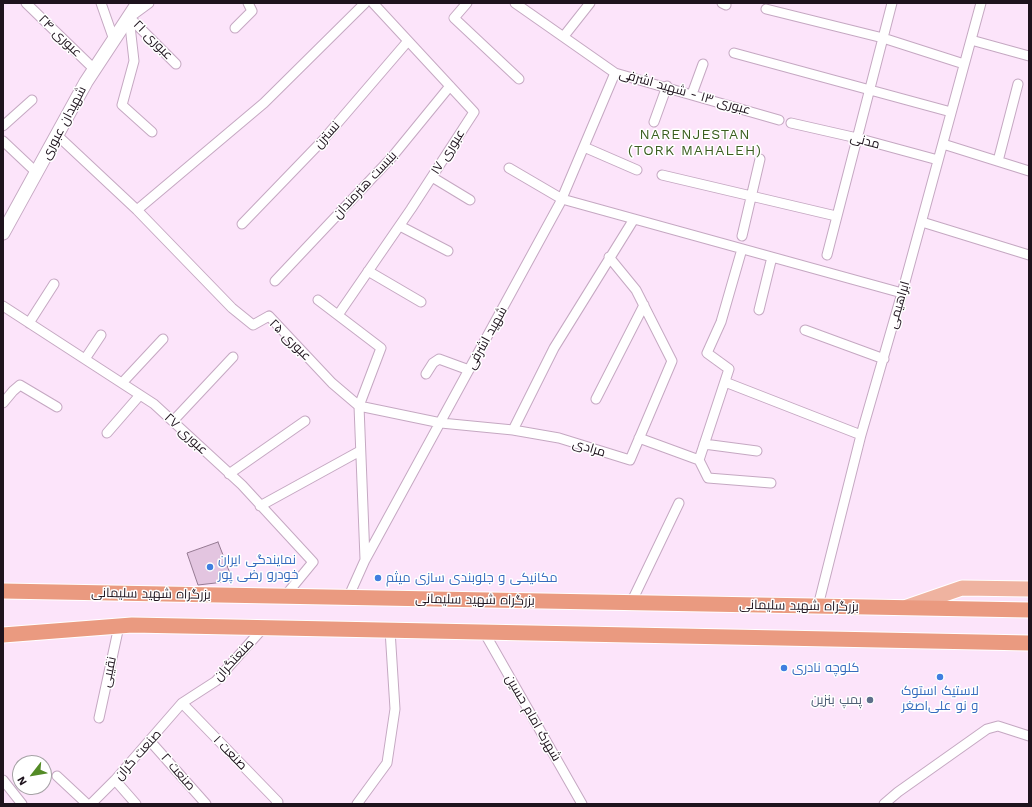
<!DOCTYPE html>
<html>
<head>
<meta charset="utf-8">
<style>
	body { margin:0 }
	#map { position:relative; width:1032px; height:807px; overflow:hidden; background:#fce4fa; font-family:"Work Sans",sans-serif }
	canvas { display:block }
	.frame { position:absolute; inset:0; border:4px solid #1e131d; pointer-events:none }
	.north { position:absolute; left:12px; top:755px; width:40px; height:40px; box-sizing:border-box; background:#fff; border:1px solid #a5a1a5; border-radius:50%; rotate:239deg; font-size:11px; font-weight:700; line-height:16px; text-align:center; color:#1e131d }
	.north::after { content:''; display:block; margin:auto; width:14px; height:18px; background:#538b26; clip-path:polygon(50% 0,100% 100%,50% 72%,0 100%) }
</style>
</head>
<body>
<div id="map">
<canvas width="1032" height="807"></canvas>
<div class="frame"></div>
<div class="north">N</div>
</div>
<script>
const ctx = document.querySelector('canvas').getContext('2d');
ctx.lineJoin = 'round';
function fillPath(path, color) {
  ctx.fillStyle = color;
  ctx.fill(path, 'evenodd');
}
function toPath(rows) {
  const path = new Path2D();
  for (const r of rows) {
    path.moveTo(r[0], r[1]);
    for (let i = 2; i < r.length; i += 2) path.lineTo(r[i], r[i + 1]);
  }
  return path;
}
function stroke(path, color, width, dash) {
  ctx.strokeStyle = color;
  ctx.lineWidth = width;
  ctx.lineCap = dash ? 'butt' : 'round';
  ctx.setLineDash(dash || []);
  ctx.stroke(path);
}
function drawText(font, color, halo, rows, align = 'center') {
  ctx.font = font + ' "Work Sans",Cairo,sans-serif';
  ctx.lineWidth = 3;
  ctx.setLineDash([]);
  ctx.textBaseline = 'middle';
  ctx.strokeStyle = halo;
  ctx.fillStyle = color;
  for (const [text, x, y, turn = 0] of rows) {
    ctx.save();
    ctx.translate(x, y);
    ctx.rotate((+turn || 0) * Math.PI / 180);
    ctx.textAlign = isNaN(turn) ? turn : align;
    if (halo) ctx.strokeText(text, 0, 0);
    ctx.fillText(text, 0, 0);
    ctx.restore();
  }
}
const building = toPath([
	[218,542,233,581,198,585,187,553,218,542]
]);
fillPath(building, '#e3c5e0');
stroke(building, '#957a92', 1);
const minor = toPath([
	[26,3,94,69],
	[101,3,114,40],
	[467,3,454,18,519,79],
	[515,3,615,73,779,120],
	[722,3,726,5],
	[766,9,883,38,964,64],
	[134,14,149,3],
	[129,17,134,61,122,105,152,132],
	[129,17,176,64],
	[235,28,252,11,248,3],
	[564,36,590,3],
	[971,40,1029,56],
	[734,53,951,112],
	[692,94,703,64],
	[654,122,667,86],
	[791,123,857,138,938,160],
	[3,126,32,100],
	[58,136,137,210,232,308,253,325,269,316,332,383,359,406,365,559],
	[3,141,37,173],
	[943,144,1029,171],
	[584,147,637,170],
	[998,161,1018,84],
	[509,168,562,199,902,293],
	[662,175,836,216],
	[432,177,470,200],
	[137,210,264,103,365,3],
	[922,222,1029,255],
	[242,224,323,140,408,41],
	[400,226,448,251],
	[742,236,760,159],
	[742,249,721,322,707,353,729,369,699,460,708,478,771,483],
	[827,255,892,3],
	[368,271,421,302],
	[275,281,392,157,450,86],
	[318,300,381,348,359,406,441,423,513,430,559,438,630,460,672,361,636,290,609,257],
	[3,306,154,404,242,485,313,562,285,596],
	[759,310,772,257],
	[338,315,411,209,474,112,373,3],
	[29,323,54,284],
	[805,330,884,359],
	[85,359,101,335],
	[426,374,433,363,439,359,469,370],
	[725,382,861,435],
	[122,383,163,339],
	[596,399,644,305],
	[3,403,13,391,20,385,57,407],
	[173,421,233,357],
	[513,430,554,348,634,219],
	[107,433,140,395],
	[639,438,699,460],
	[704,444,757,451],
	[229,474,305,421],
	[260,506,360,451],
	[348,598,365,560,560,203,615,73],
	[631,603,679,503],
	[818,606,861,435,902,293,981,3],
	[484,632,582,804],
	[182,703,278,802,276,804],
	[99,718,119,626],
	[150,741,206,804],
	[57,776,87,804],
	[3,780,22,804],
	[115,780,136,804],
	[91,804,115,780,182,703,216,681,264,627],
	[357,804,387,763,395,709,390,630],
	[884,804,898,792,987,729,998,726,1029,736]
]);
const secondary = toPath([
	[3,233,86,82,138,3]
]);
const primary = toPath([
	[907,607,962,588,1029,589]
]);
const trunk = toPath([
	[3,591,1029,610],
	[3,635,132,625,1029,643]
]);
stroke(minor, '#c5a8c2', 11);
stroke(secondary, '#c5a8c2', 15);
stroke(primary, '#fff', 17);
stroke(trunk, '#fff', 17);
stroke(minor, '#fff', 9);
stroke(secondary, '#fff', 13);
stroke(primary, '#efb3a0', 15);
stroke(trunk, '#ea9a80', 15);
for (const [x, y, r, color] of [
	[210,567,4,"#3f7fe0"],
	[378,578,4,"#3f7fe0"],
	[784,668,4,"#3f7fe0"],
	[940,677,4,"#3f7fe0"],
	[870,700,4,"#5c6f8a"]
]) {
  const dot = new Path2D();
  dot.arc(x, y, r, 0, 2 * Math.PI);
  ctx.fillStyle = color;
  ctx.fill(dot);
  stroke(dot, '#fff', 1.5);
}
drawText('13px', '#1e131d', '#fff', [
	["عبوری ۲۴",60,36,44],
	["عبوری ۲۱",153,40,45],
	["عبوری ۱۳ - شهید اشرفی",685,92,16],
	["شهیدان عبوری",64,123,-62],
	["نسترن",327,135,-48],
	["مدنی",865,141,15],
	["عبوری ۱۷",448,152,-57],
	["بنبست هنرمندان",365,185,-47],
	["ابراهیمی",899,305,-74],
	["شهید اشرفی",487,338,-61],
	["عبوری ۲۵",290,340,45],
	["عبوری ۲۷",186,434,43],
	["مرادی",589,448,17],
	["بزرگراه شهید سلیمانی",151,594,1],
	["بزرگراه شهید سلیمانی",475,600,1],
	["بزرگراه شهید سلیمانی",799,606,1],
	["صنعتگران",234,660,-47],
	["نقیبی",109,672,-78],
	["شهرک امام حسین",533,718,60],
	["صنعت ۱",230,753,46],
	["صنعت گران",138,755,-48],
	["صنعت ۲",178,772,49]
]);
drawText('13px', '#366cbe', '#fff', [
	["نمایندگی ایران",218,560],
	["خودرو رضی پور",218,575],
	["مکانیکی و جلوبندی سازی میثم",386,578],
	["کلوچه نادری",792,668],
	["لاستیک استوک",940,691,"center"],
	["و نو علی‌اصغر",940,706,"center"]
], 'left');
drawText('13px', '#4e5e75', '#fff', [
	["پمپ بنزین",862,700]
], 'right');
ctx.letterSpacing = '1px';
drawText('14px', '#3b5e20', '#fff', [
	["NARENJESTAN",695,135],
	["(TORK MAHALEH)",695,151]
]);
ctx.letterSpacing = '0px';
</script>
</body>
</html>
